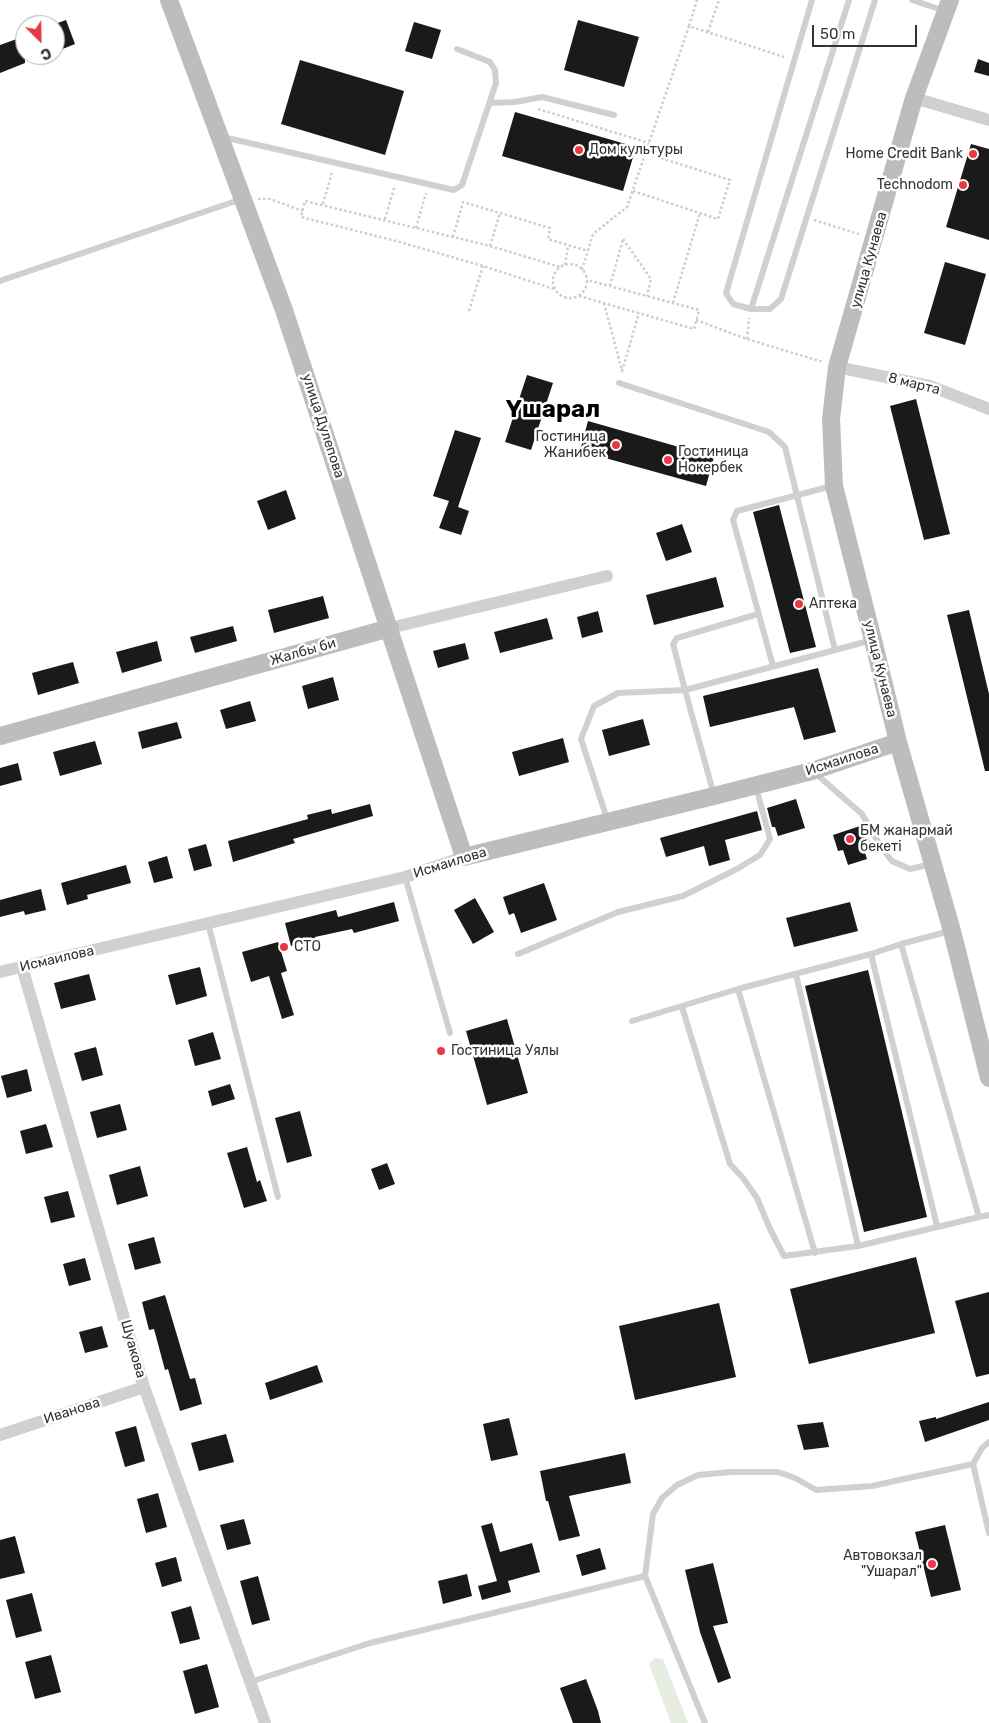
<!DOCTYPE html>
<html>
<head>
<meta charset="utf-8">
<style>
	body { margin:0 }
	#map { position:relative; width:989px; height:1723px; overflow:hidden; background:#fff; font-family:Rubik,sans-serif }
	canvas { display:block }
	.north { position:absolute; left:15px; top:15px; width:50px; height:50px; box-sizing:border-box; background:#fff; border:1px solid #adadad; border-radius:50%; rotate:157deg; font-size:14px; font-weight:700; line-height:20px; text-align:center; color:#333 }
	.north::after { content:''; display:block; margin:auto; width:18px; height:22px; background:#e63946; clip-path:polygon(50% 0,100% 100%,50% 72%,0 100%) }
	.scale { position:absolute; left:812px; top:25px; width:105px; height:22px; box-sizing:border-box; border:2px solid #333; border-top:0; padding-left:6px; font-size:15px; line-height:18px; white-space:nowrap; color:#333; -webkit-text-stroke:4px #fff; paint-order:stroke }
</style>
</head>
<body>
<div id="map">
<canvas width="989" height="1723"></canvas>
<div class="north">С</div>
<div class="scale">50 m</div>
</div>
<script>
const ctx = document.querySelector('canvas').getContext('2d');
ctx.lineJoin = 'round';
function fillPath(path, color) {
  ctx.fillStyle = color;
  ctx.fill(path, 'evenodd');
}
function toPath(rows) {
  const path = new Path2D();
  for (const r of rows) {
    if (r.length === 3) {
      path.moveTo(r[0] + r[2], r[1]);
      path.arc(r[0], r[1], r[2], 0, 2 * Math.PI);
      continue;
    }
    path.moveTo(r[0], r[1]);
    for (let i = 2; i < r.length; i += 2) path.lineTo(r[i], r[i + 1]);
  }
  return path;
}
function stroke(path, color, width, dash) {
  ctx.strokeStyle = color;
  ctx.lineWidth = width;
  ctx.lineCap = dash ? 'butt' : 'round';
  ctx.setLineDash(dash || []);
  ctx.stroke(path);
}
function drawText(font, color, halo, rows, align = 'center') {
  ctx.font = font + ' Rubik,sans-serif';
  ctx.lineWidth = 5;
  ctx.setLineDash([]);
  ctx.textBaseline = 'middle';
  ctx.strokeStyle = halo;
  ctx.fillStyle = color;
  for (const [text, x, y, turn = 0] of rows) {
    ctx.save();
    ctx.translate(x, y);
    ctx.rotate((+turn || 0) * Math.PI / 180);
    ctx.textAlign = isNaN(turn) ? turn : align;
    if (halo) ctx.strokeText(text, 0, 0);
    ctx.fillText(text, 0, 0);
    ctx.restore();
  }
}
fillPath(toPath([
	[654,1658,663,1659,688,1723,671,1723,649,1664]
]), '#e6ecdf');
fillPath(toPath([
	[66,20,75,44,55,52,55,24],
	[578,20,639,37,624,87,564,70],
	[414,22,441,30,432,59,405,51],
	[25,36,25,63,0,73,0,45],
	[978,59,989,63,989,76,974,72],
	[300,60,404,91,385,155,281,124],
	[515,112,636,147,623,191,502,156],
	[971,144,989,149,989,240,946,227],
	[945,262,986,274,965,345,924,333],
	[527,375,553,383,531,450,505,442],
	[916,399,950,534,924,540,890,406],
	[588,421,714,457,706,486,580,451],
	[455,430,481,438,458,507,469,511,461,535,439,528,449,501,433,496],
	[286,490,296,519,268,530,257,501],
	[779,505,816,647,790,653,753,512],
	[682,524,692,552,666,561,656,533],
	[716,577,724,607,654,625,646,595],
	[323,596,329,618,274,633,268,610],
	[969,610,989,694,989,771,985,771,947,615],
	[598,611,603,632,582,638,577,617],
	[547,618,553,639,500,653,494,632],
	[233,626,237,641,195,653,190,637],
	[157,641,162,661,122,673,116,652],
	[465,643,469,659,438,668,433,651],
	[73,662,79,683,38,695,32,673],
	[818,668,836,732,804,740,794,707,710,727,703,696],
	[333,677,339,700,308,709,302,686],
	[250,701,256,721,226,729,220,710],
	[643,719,650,745,609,756,602,730],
	[177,722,182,738,142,749,138,732],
	[563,738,569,762,519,776,512,752],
	[95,741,102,764,60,776,53,752],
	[18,763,22,780,0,786,0,768],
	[796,799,805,828,778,836,775,827,772,827,767,808],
	[370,804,373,816,293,839,295,843,233,862,228,841,308,819,307,815,331,809,332,814],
	[757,811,762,830,725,840,730,860,709,866,704,846,666,857,660,838],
	[863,825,870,842,862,844,867,859,848,865,843,850,838,851,833,835],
	[206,844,212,866,194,871,188,849],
	[167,856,173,878,154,883,148,862],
	[126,865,131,883,87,895,88,899,67,905,61,883],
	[544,883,557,920,521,933,514,913,509,915,503,897],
	[41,889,46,910,25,915,24,911,0,917,0,900],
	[475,898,494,932,473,944,454,910],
	[394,902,399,921,354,933,352,929,315,937,316,939,291,946,285,923,336,910,338,917],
	[850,902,858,931,794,947,786,918],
	[278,942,287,971,281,973,294,1015,282,1019,269,976,251,982,242,952],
	[200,967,207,996,176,1005,168,975],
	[868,970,927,1217,864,1232,805,986],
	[89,974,96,1000,61,1009,54,983],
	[507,1019,528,1093,487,1105,466,1031],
	[213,1032,221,1059,195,1066,188,1040],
	[96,1047,103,1075,82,1081,74,1053],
	[27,1069,32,1091,7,1098,1,1076],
	[230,1084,235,1099,212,1106,208,1091],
	[120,1104,127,1130,97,1138,90,1112],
	[300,1111,312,1156,287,1163,275,1118],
	[46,1124,53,1147,26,1154,20,1131],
	[247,1147,257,1182,260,1180,267,1201,244,1208,227,1153],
	[387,1163,395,1184,379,1190,371,1169],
	[140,1166,148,1196,117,1205,109,1175],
	[68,1191,75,1217,51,1223,44,1197],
	[154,1237,161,1263,135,1270,128,1244],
	[916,1257,935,1333,809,1364,790,1289],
	[85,1258,91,1280,69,1286,63,1264],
	[989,1292,989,1374,976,1377,955,1301],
	[165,1295,190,1379,195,1378,202,1404,180,1411,168,1369,165,1370,154,1329,149,1330,142,1302],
	[719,1303,736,1377,635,1400,619,1326],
	[102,1326,108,1347,85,1353,79,1332],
	[317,1365,323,1382,270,1400,265,1383],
	[989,1402,989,1420,925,1442,919,1421,936,1417,936,1419],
	[509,1418,518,1455,491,1461,483,1424],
	[823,1422,829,1447,804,1450,797,1425],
	[136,1426,145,1461,125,1467,115,1432],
	[226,1434,234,1462,199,1471,191,1443],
	[625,1453,631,1483,569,1496,580,1536,559,1541,548,1501,546,1501,540,1471],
	[158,1493,167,1527,146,1533,137,1499],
	[244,1519,251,1544,227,1550,220,1525],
	[492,1523,500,1552,532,1543,540,1572,508,1581,511,1592,482,1600,478,1586,497,1581,481,1526],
	[945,1525,961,1590,931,1597,915,1532],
	[15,1536,25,1573,0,1579,0,1540],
	[600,1548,606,1569,582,1576,576,1555],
	[176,1557,182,1581,162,1587,155,1563],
	[713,1563,728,1623,713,1626,731,1678,718,1683,700,1632,685,1570],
	[467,1574,472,1596,443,1604,438,1581],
	[258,1576,270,1620,252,1625,240,1581],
	[32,1593,42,1631,16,1638,6,1600],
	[191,1606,200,1639,180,1644,171,1612],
	[51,1655,61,1692,35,1699,25,1662],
	[207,1664,219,1707,195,1714,183,1671],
	[586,1679,598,1711,601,1723,573,1723,560,1688]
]), '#1a1a1a');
stroke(toPath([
	[689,26,697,0],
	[708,32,719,0],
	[538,109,649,143],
	[633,191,718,219,730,180,645,153],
	[258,199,270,199,303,211],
	[323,204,332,172],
	[385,219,395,185],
	[814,220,859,234],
	[416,228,426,193],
	[453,237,463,202,550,228,548,239,588,251],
	[623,239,651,279,647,296],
	[490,246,500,213],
	[570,281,17],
	[565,265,568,246],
	[582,270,593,234,627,207,689,26,784,57],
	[610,286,623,239],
	[554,289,483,266,396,241,301,217,305,201,490,246,560,267],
	[579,296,694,329,699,310,587,280],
	[604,303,622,371,639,313],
	[673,303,700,213],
	[469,311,483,266],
	[696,320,747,339,823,362],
	[747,339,749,318]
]), '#cdcdcd', 2.5, [2.5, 2.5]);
stroke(toPath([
	[812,0,726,293,733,304,751,309,770,309,781,299,875,0],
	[912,0,945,11],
	[490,103,515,102,542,97,614,115],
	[223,137,454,190,462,185,496,83,495,70,490,62,457,49],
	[0,281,242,199],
	[751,309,849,0],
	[619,383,769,432,785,447,835,650,685,690,714,795],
	[835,650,872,640],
	[773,666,733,520,737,511,832,486],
	[815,773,862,814,881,847,892,861,910,869,932,864],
	[608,822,581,739,594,706,618,693,685,690,673,644,677,638,758,614],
	[405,877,450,1033],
	[208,923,278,1197],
	[901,944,950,931],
	[518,954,618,912,683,896,737,869,760,855,770,839,756,787],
	[871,954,937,1226],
	[796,974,858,1246],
	[738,989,815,1253],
	[682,1007,730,1164,743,1178,757,1198,770,1229,784,1256,858,1246,979,1217],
	[632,1021,738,989,871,954,901,944,979,1217,989,1215],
	[973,1464,989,1533],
	[250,1682,370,1643,645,1576],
	[705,1723,645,1576,653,1514,662,1498,677,1485,698,1475,731,1472,778,1472,795,1478,816,1490,872,1486,973,1464,982,1448,989,1442]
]), '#d0d0d0', 6);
stroke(toPath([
	[914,98,989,120],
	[837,367,930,386,989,409],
	[390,628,607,576],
	[22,967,144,1387,265,1723],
	[0,972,405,877,464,857],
	[0,1435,144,1387]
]), '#d0d0d0', 12);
stroke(toPath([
	[169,0,284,310,464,857,714,796,812,771,898,742],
	[950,0,914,98,837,367,831,419,834,486,873,640,898,742,952,931,989,1078],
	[0,736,390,628]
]), '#bdbdbd', 18);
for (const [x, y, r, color] of [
	[579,150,5,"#e63946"],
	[973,154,5,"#e63946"],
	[963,185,5,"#e63946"],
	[616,445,5,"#e63946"],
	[668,460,5,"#e63946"],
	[799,604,5,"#e63946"],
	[850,839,5,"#e63946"],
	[284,947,5,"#e63946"],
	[441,1051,5,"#e63946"],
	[932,1564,5,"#e63946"]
]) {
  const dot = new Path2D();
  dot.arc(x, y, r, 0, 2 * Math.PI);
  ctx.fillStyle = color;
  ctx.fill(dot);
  stroke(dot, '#fff', 2);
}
drawText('14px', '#333', '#fff', [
	["Дом культуры",589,150],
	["Home Credit Bank",963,154,"right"],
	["Technodom",953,185,"right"],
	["Гостиница",606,437,"right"],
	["Жанибек",606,453,"right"],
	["Гостиница",678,452],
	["Нокербек",678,468],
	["Аптека",809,604],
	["БМ жанармай",860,831],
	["бекеті",860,847],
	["СТО",294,947],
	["Гостиница Уялы",451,1051],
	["Автовокзал",922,1556,"right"],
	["\"Ушарал\"",922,1572,"right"]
], 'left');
drawText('14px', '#333', '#fff', [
	["улица Кунаева",869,260,-74],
	["8 марта",914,384,14],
	["улица Дулепова",323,426,72],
	["Жалбы би",303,652,-16],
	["улица Кунаева",880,669,76],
	["Исмаилова",842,760,-18],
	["Исмаилова",450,863,-17],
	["Исмаилова",57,959,-13],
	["Шуакова",133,1349,74],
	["Иванова",72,1411,-18]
]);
drawText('bold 24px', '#000', '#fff', [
	["Үшарал",553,410]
]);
</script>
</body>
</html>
